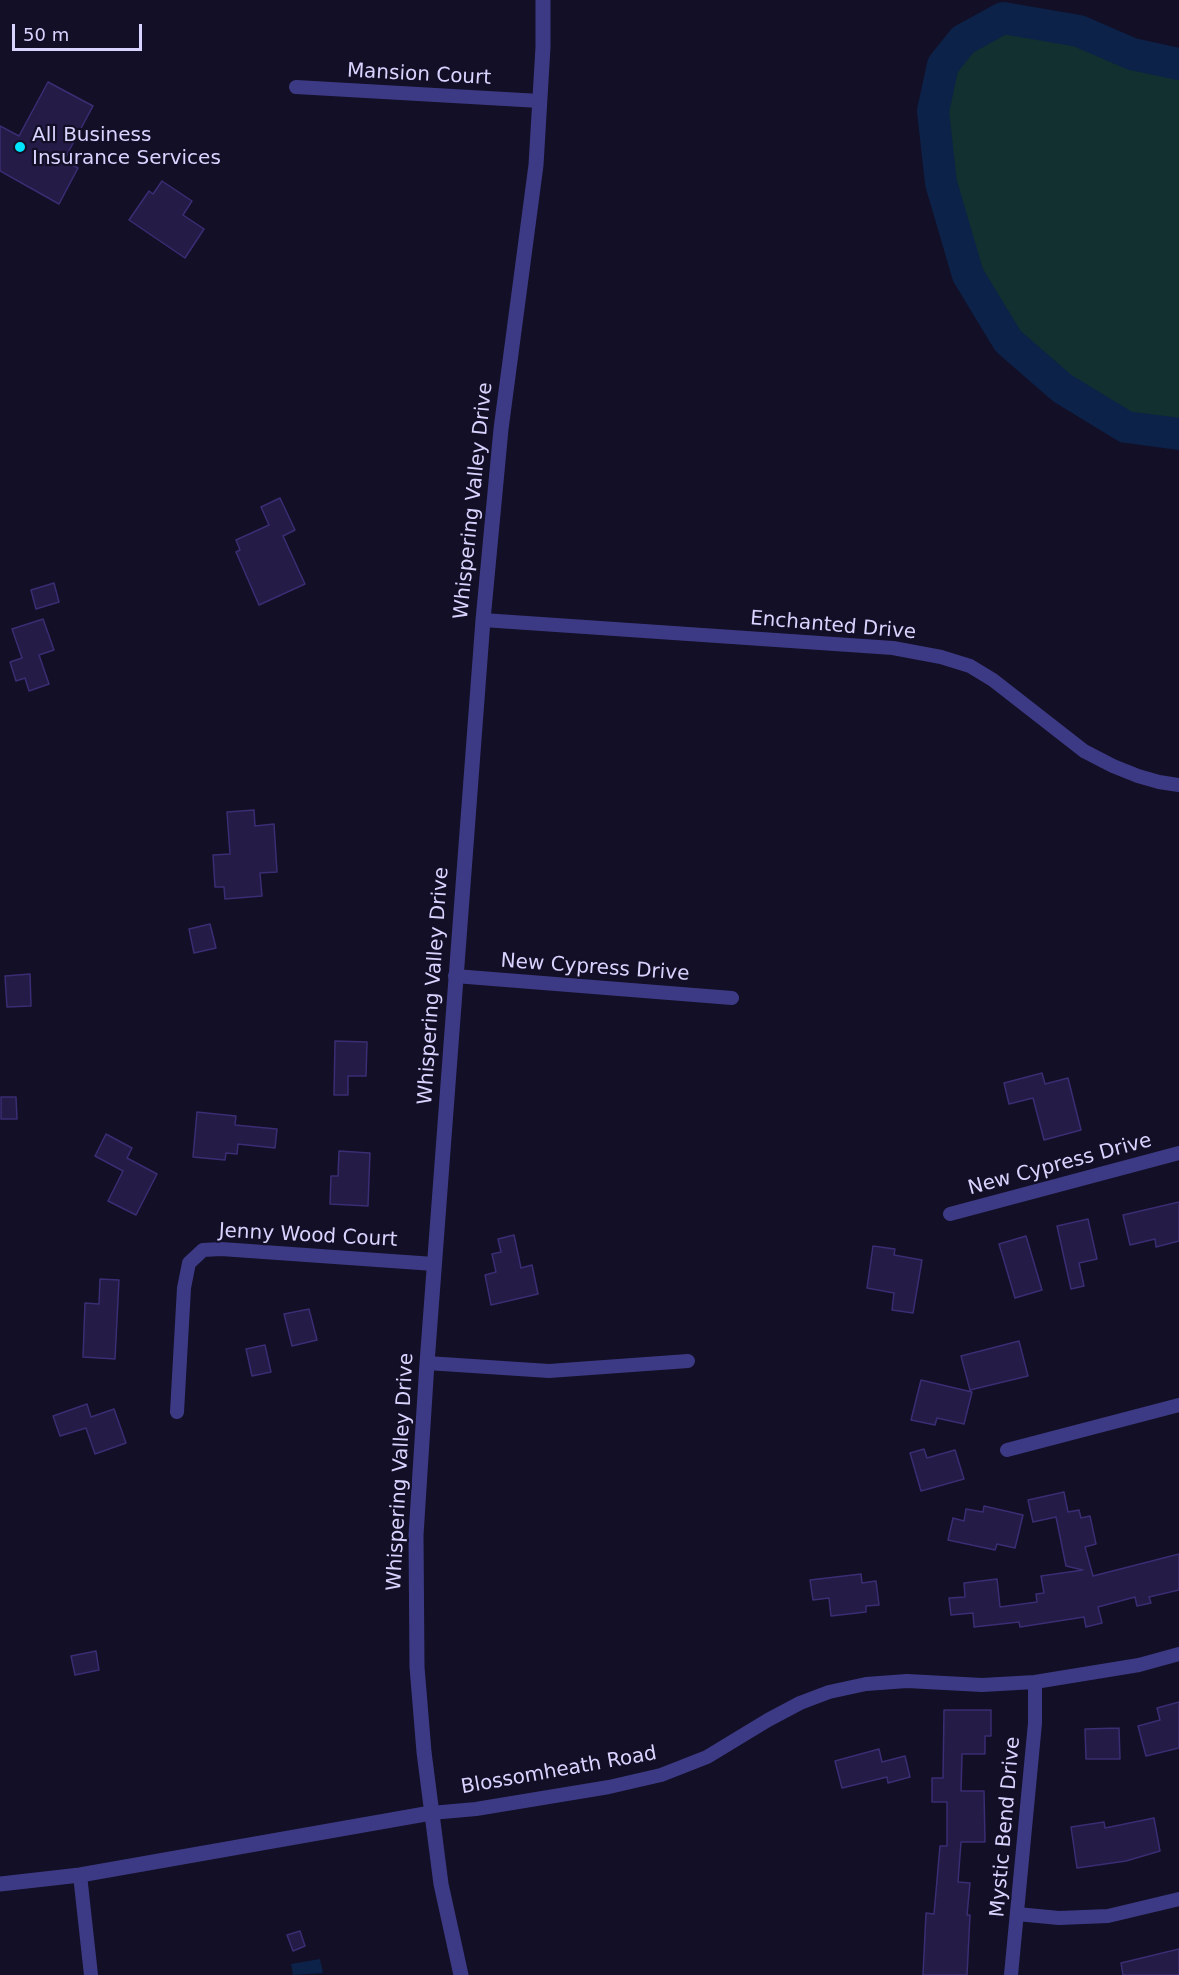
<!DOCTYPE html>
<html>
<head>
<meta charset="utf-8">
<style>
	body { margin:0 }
	#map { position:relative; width:1179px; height:1975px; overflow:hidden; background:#130f26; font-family:"DejaVu Sans",sans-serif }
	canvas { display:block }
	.scale { position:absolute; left:12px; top:24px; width:130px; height:27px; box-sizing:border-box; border:3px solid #d9d4ff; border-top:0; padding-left:8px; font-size:18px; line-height:21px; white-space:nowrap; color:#d9d4ff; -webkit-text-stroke:4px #130f26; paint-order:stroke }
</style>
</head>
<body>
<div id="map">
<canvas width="1179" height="1975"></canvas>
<div class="scale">50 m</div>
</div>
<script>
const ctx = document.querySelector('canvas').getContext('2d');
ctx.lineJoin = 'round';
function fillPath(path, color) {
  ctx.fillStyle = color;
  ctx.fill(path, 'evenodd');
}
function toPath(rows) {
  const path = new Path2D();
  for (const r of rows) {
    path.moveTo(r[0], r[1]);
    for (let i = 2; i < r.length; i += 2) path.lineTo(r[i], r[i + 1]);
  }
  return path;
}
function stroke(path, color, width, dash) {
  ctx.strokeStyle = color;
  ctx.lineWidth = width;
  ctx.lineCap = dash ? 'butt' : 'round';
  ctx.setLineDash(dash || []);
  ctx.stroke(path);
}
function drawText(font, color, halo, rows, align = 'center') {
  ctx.font = font + ' "DejaVu Sans",sans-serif';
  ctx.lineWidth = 4.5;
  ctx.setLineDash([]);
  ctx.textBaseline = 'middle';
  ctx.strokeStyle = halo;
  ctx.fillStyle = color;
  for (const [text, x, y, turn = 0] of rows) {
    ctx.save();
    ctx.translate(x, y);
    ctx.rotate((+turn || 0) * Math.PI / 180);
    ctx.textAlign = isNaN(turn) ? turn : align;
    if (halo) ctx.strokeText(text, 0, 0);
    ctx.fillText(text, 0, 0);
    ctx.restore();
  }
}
fillPath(toPath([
	[1003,18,1079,31,1132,54,1179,64,1179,434,1126,427,1062,388,1008,341,968,275,941,183,933,111,943,65,963,40]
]), '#12302f');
fillPath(toPath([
	[320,1959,323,1973,293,1975,291,1964]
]), '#0c2248');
stroke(toPath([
	[1179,64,1132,54,1079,31,1003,18,963,40,943,65,933,111,941,183,968,275,1008,341,1062,388,1126,427,1179,434]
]), '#0c2248', 32);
const building = toPath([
	[48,82,93,106,64,160,78,168,59,204,0,171,0,126,19,136,48,82],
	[162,181,192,201,183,215,204,229,185,258,129,220,149,191,153,194,162,181],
	[280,498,295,530,283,536,305,584,259,605,236,552,240,550,236,540,269,525,261,507,280,498],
	[54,583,59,602,36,609,31,590,54,583],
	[43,619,54,650,39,655,49,684,29,691,25,678,16,681,10,662,22,658,12,629,43,619],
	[254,810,255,826,274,824,277,872,260,873,262,896,225,899,224,887,215,887,213,855,230,854,227,812,254,810],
	[210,924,216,948,194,953,189,929,210,924],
	[30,974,31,1006,7,1007,5,976,30,974],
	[335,1041,367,1042,366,1076,348,1076,348,1095,334,1095,335,1041],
	[1042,1073,1045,1084,1068,1078,1081,1130,1044,1140,1033,1098,1009,1104,1004,1083,1042,1073],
	[1,1097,16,1097,17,1119,1,1119,1,1097],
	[197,1112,236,1116,235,1125,277,1129,275,1148,238,1144,237,1154,226,1153,225,1160,193,1157,197,1112],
	[106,1134,132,1148,127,1158,157,1174,136,1215,108,1201,123,1171,95,1156,106,1134],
	[339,1151,370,1153,368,1206,330,1204,331,1176,338,1176,339,1151],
	[1179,1202,1179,1241,1156,1247,1155,1239,1130,1245,1123,1215,1179,1202],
	[1088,1219,1097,1259,1079,1263,1084,1286,1071,1289,1057,1226,1088,1219],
	[514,1235,521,1268,532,1265,538,1294,491,1305,485,1275,496,1272,492,1254,501,1252,498,1239,514,1235],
	[1026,1236,1042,1290,1015,1298,999,1244,1026,1236],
	[873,1246,895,1249,894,1255,922,1260,913,1313,892,1310,894,1293,867,1288,873,1246],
	[100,1279,119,1280,115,1359,83,1357,85,1303,99,1304,100,1279],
	[309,1309,317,1340,292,1346,284,1314,309,1309],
	[1019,1341,1028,1376,970,1390,961,1356,1019,1341],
	[265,1345,271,1372,252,1376,246,1349,265,1345],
	[921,1380,972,1392,964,1424,937,1418,935,1425,911,1420,921,1380],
	[87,1404,91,1417,114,1409,126,1443,95,1454,86,1428,60,1436,53,1416,87,1404],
	[924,1449,927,1458,955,1450,964,1479,921,1491,910,1453,924,1449],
	[1064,1492,1068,1512,1079,1510,1081,1518,1090,1516,1096,1544,1085,1547,1093,1576,1179,1554,1179,1590,1149,1597,1151,1603,1137,1606,1135,1597,1098,1607,1102,1623,1086,1627,1084,1617,1020,1627,1019,1622,974,1627,973,1613,951,1615,949,1598,965,1597,964,1583,997,1579,1000,1607,1037,1602,1036,1594,1044,1593,1041,1576,1083,1570,1066,1566,1056,1517,1033,1522,1028,1500,1064,1492],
	[984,1506,1023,1515,1015,1548,997,1544,995,1550,948,1540,953,1518,964,1521,966,1509,983,1512,984,1506],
	[861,1574,862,1583,876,1581,879,1605,866,1606,866,1612,831,1616,829,1598,813,1600,810,1580,861,1574],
	[96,1651,99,1670,75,1675,71,1656,96,1651],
	[1179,1702,1179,1748,1146,1756,1138,1726,1160,1720,1157,1708,1179,1702],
	[944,1710,991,1710,991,1736,985,1736,985,1754,962,1754,961,1791,984,1791,985,1842,961,1842,958,1882,970,1883,967,1915,970,1915,967,1975,923,1975,926,1913,934,1914,940,1846,947,1846,947,1802,932,1802,932,1778,943,1778,944,1710],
	[1119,1728,1120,1759,1086,1759,1085,1729,1119,1728],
	[879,1749,882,1762,905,1756,910,1777,888,1783,887,1777,842,1788,835,1761,879,1749],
	[1154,1818,1160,1851,1126,1861,1077,1868,1071,1827,1104,1822,1105,1828,1154,1818],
	[300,1931,305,1946,293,1951,287,1935,300,1931],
	[1179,1949,1179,1975,1123,1975,1121,1963,1179,1949]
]);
fillPath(building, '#241b47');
stroke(building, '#3b2d73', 1.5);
stroke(toPath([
	[296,87,540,101],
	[483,620,893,648,941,657,970,666,993,680,1084,751,1113,766,1138,776,1159,782,1179,785],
	[455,976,732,998],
	[950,1214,1179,1153],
	[427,1363,549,1371,688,1361],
	[177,1412,184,1288,189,1263,203,1250,221,1249,434,1264],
	[1007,1450,1179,1405],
	[431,1813,476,1809,609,1787,661,1775,707,1757,768,1720,800,1703,829,1692,866,1684,907,1681,982,1685,1035,1682,1139,1665,1179,1654],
	[80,1875,91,1975],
	[1017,1914,1059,1918,1108,1916,1179,1899],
	[1011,1975,1035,1723,1035,1682]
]), '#3d3a85', 14);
stroke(toPath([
	[0,1884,80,1875,431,1813],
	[461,1975,441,1884,424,1752,417,1667,416,1535,427,1363,483,620,501,429,536,165,543,47,543,0]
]), '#3d3a85', 15);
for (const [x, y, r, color] of [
	[20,147,6,"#00e5ff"]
]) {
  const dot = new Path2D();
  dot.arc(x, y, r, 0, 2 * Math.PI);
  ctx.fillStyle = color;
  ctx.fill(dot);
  stroke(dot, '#130f26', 2);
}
drawText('20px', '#d9d4ff', '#130f26', [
	["Mansion Court",419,75,3],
	["Whispering Valley Drive",474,501,-84],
	["Enchanted Drive",833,626,5],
	["New Cypress Drive",595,968,4],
	["Whispering Valley Drive",434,986,-86],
	["New Cypress Drive",1060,1165,-15],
	["Jenny Wood Court",308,1236,3],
	["Whispering Valley Drive",401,1472,-87],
	["Blossomheath Road",559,1771,-10],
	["Mystic Bend Drive",1006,1827,-85]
]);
drawText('20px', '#d9d4ff', '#130f26', [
	["All Business",32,136],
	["Insurance Services",32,159]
], 'left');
</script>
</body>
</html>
